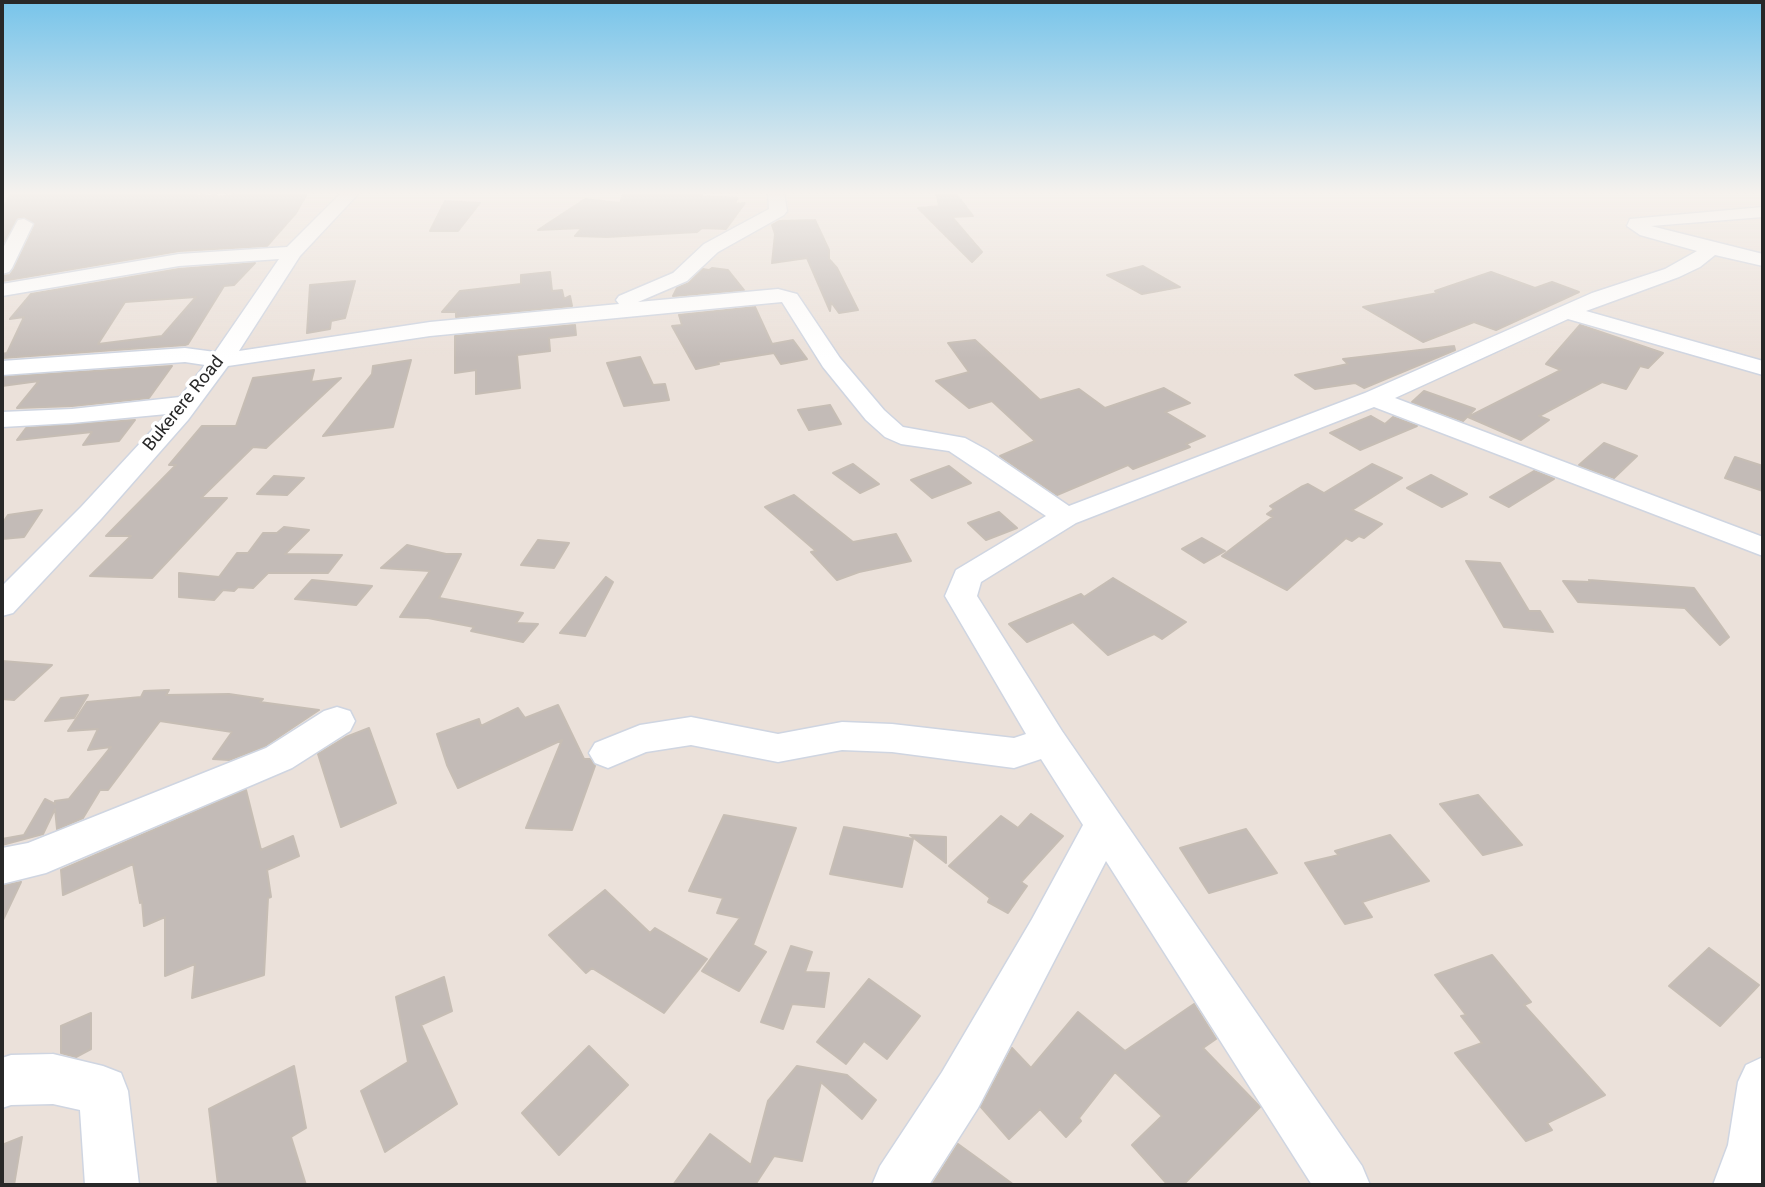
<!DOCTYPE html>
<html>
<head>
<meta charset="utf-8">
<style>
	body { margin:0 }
	#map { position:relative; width:1765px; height:1187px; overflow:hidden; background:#ebe1da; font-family:Roboto,sans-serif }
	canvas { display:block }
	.frame { position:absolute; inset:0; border:4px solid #282828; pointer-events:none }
</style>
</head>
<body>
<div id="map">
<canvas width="1765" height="1187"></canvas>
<div class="frame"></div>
</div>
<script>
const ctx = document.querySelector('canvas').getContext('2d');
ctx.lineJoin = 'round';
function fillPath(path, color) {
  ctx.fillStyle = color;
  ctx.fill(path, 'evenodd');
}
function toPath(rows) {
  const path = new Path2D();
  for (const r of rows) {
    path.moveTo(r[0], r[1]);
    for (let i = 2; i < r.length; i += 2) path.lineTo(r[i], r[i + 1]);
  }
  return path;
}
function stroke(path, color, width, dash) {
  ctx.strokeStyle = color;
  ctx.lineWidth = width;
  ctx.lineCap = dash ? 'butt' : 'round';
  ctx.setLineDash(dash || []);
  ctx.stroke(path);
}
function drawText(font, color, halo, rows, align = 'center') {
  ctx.font = font + ' Roboto,sans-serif';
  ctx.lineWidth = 7;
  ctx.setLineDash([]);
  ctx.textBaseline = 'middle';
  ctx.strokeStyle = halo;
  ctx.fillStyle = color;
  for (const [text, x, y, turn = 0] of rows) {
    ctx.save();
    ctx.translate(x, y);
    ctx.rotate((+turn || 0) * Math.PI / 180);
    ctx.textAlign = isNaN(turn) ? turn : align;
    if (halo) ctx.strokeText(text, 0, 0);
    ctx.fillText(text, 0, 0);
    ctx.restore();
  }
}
const building = toPath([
	[11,192,197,192,197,196,216,195,215,197,262,192,308,192,296,213,267,246,179,251,2,281,2,276,10,275,14,269,35,225,25,217,18,217,2,245,2,211,11,192],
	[624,192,702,192,702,196,738,198,734,204,745,203,726,229,702,228,697,232,607,237,575,236,582,228,538,230,585,199,620,203,624,192],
	[936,192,955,192,973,216,952,217,982,252,972,262,918,208,939,206,936,192],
	[445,201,480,203,458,231,430,231,445,201],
	[815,220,829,250,829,259,837,268,858,310,839,313,831,302,830,311,807,258,772,263,775,234,772,225,779,221,815,220],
	[255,263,234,285,224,286,188,344,185,345,2,358,2,354,7,353,24,317,10,319,31,294,179,269,255,263],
	[196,297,162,336,98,344,125,302,196,297],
	[1143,266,1180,287,1142,294,1107,275,1143,266],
	[712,268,728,270,744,290,673,296,677,288,689,283,703,269,709,270,712,268],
	[550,272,552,291,562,290,564,299,570,296,572,306,456,317,456,312,442,312,460,291,521,284,521,275,550,272],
	[1491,272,1535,288,1552,282,1579,292,1496,330,1474,322,1423,342,1363,307,1438,293,1435,291,1491,272],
	[355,281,345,318,331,321,330,329,307,333,310,285,355,281],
	[755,307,772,344,793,340,807,359,781,364,774,353,718,362,719,364,696,369,672,326,682,325,679,315,755,307],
	[575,325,576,335,549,338,550,351,517,355,520,388,476,394,476,370,455,373,455,336,575,325],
	[1580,325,1663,353,1648,368,1640,366,1626,389,1602,382,1539,416,1549,420,1521,440,1468,417,1561,370,1546,364,1580,325],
	[975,340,1040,400,1079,389,1105,408,1164,388,1190,403,1165,412,1205,436,1186,444,1190,447,1133,469,1128,465,1057,495,1000,456,1035,441,992,401,969,408,936,381,969,372,948,343,975,340],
	[1454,346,1455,350,1364,388,1355,383,1315,389,1295,375,1348,364,1343,359,1454,346],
	[640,357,653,385,665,384,669,400,624,406,607,363,640,357],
	[411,360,393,427,323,436,372,374,373,366,411,360],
	[172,366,149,398,72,406,17,408,39,381,2,386,2,377,172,366],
	[314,370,311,382,341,378,266,448,253,447,201,498,227,498,152,578,90,576,131,536,106,536,176,465,169,465,202,426,236,426,253,378,314,370],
	[1424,391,1475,409,1463,421,1412,402,1424,391],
	[830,405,841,424,809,430,798,410,830,405],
	[1371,416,1385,424,1393,417,1417,426,1360,450,1330,433,1371,416],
	[135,420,119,441,83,445,92,432,17,440,26,428,135,420],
	[1604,443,1637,456,1614,478,1579,465,1604,443],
	[1735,457,1763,466,1763,491,1725,478,1735,457],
	[853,464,879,484,860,493,833,473,853,464],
	[1372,464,1402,478,1352,510,1382,524,1364,538,1359,536,1352,541,1346,538,1287,590,1222,556,1273,517,1267,514,1274,509,1270,506,1301,487,1308,484,1324,493,1372,464],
	[949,466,971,483,932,498,911,480,949,466],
	[1534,471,1554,479,1509,507,1490,497,1534,471],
	[1431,475,1467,494,1442,507,1407,488,1431,475],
	[274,476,304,478,287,495,257,494,274,476],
	[794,495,853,542,896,534,911,561,859,572,837,580,811,552,816,551,765,507,794,495],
	[42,510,24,537,2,539,2,524,8,515,42,510],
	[999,512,1017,528,986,540,968,523,999,512],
	[284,527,309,530,285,554,342,555,328,573,268,573,253,588,238,587,234,591,223,590,214,600,179,597,179,573,219,577,237,553,248,553,263,533,277,533,284,527],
	[1202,538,1225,551,1204,563,1182,549,1202,538],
	[538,540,569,543,554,568,521,565,538,540],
	[407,545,446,554,461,554,439,598,523,613,516,623,538,624,523,642,471,631,474,627,428,618,400,617,430,571,381,568,407,545],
	[1466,561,1500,563,1529,611,1540,611,1553,632,1504,627,1466,561],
	[606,577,613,582,585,636,560,633,606,577],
	[1113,578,1186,622,1162,639,1154,634,1108,655,1073,622,1027,642,1009,624,1081,594,1084,597,1113,578],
	[312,580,372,586,356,605,295,599,312,580],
	[1589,580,1694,588,1729,637,1720,645,1685,608,1578,602,1563,581,1590,582,1589,580],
	[2,661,52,665,14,700,2,699,2,661],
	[169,690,166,695,229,694,263,699,260,702,319,710,265,746,229,760,213,759,232,732,160,721,108,790,100,790,83,818,57,829,55,809,43,834,2,845,2,839,24,835,45,799,55,804,55,801,69,799,111,747,88,750,98,729,68,731,87,702,141,697,144,691,169,690],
	[88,695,74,718,45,721,61,698,88,695],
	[558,705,584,759,590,759,595,766,572,830,526,828,562,740,458,788,447,765,437,734,479,719,481,726,518,708,525,718,558,705],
	[369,728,396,803,341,827,318,754,346,737,369,728],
	[246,790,261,850,293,836,299,856,267,870,271,897,268,898,264,975,192,998,195,964,165,976,165,917,144,926,142,901,140,903,133,864,63,895,61,870,246,790],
	[1478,795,1522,845,1483,855,1440,804,1478,795],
	[1031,814,1063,836,1021,882,1027,886,1008,913,988,902,990,898,949,866,1001,816,1018,828,1031,814],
	[724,815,796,828,753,945,766,952,739,991,702,971,740,918,717,913,723,898,689,891,724,815],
	[844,827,913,839,902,887,830,874,844,827],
	[1246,829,1277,873,1209,893,1180,848,1246,829],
	[910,835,946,837,946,863,910,835],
	[1390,835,1429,881,1362,902,1372,917,1345,924,1305,863,1339,855,1335,851,1390,835],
	[21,882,2,922,2,886,21,882],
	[605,890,650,933,655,928,707,959,664,1013,592,968,586,973,549,935,605,890],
	[791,946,812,952,805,972,829,973,824,1007,792,1004,783,1029,761,1022,791,946],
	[1709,948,1759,985,1720,1026,1669,986,1709,948],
	[1492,955,1531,1002,1524,1005,1605,1095,1547,1123,1552,1130,1526,1141,1455,1053,1482,1043,1461,1016,1466,1015,1435,975,1492,955],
	[444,977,452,1011,421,1025,457,1104,385,1152,361,1091,408,1062,396,997,444,977],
	[869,979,920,1016,887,1059,864,1041,846,1064,817,1042,869,979],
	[1194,1004,1216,1039,1203,1048,1260,1107,1183,1185,1168,1185,1132,1145,1162,1116,1115,1072,1079,1118,1081,1121,1066,1137,1040,1109,1009,1139,981,1107,1012,1048,1031,1068,1078,1012,1125,1051,1194,1004],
	[91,1013,91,1049,76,1057,61,1053,61,1026,91,1013],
	[589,1046,628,1085,559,1155,522,1113,589,1046],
	[294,1066,306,1128,291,1137,306,1185,218,1185,209,1109,294,1066],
	[797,1066,847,1075,876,1100,862,1119,821,1082,802,1161,774,1156,755,1185,673,1185,710,1134,751,1165,768,1101,797,1066],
	[22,1137,14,1185,2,1185,2,1145,22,1137],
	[958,1144,976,1157,1014,1185,932,1185,958,1144]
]);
fillPath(building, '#c3bbb7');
stroke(building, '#c6bdb4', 2);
const minor = toPath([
	[342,192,360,192,300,256,239,351,430,322,619,304,616,300,619,296,673,273,704,244,769,209,768,192,784,192,787,211,784,215,718,252,687,281,638,302,778,289,797,294,840,358,884,410,903,427,965,438,987,450,1069,506,1365,393,1592,293,1665,269,1697,251,1640,235,1627,226,1630,219,1763,207,1763,217,1651,226,1763,254,1763,266,1715,255,1700,267,1679,277,1586,311,1763,361,1763,375,1568,319,1395,398,1763,537,1763,556,1374,407,1076,523,981,582,977,596,1062,731,1362,1166,1370,1185,1312,1185,1106,861,978,1108,929,1185,872,1185,880,1166,942,1072,1032,919,1083,825,1041,759,1014,768,892,752,842,750,778,762,691,745,646,752,608,768,595,763,589,753,595,743,640,725,691,717,778,734,842,722,892,724,1014,738,1026,734,945,596,956,570,1046,516,949,451,901,444,885,437,866,420,823,367,782,302,430,336,228,366,188,420,101,519,13,613,2,616,2,586,81,507,167,414,72,423,2,427,2,412,72,409,180,397,205,365,185,362,2,375,2,361,185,348,215,352,279,259,179,266,2,296,2,284,179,254,287,247,342,192],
	[24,219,33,224,12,268,9,272,2,274,2,250,18,220,24,219],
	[337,707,350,711,355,721,350,731,292,768,46,873,2,884,2,848,28,843,266,748,324,711,337,707],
	[53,1054,103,1066,121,1073,128,1091,139,1185,85,1185,80,1110,53,1104,11,1105,2,1108,2,1058,11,1055,53,1054],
	[1763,1057,1763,1185,1713,1185,1728,1145,1738,1082,1746,1065,1763,1057]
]);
stroke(minor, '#cfd5e1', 3);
fillPath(minor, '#fff');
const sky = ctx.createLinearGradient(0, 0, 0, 358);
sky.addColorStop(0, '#77c4ea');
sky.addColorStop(0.54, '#f6f2ee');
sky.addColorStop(1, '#f6f2ee00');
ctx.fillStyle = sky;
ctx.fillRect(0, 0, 1765, 358);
drawText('18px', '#282828', '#fff', [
	["Bukerere Road",184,404,-51]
]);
</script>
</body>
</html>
